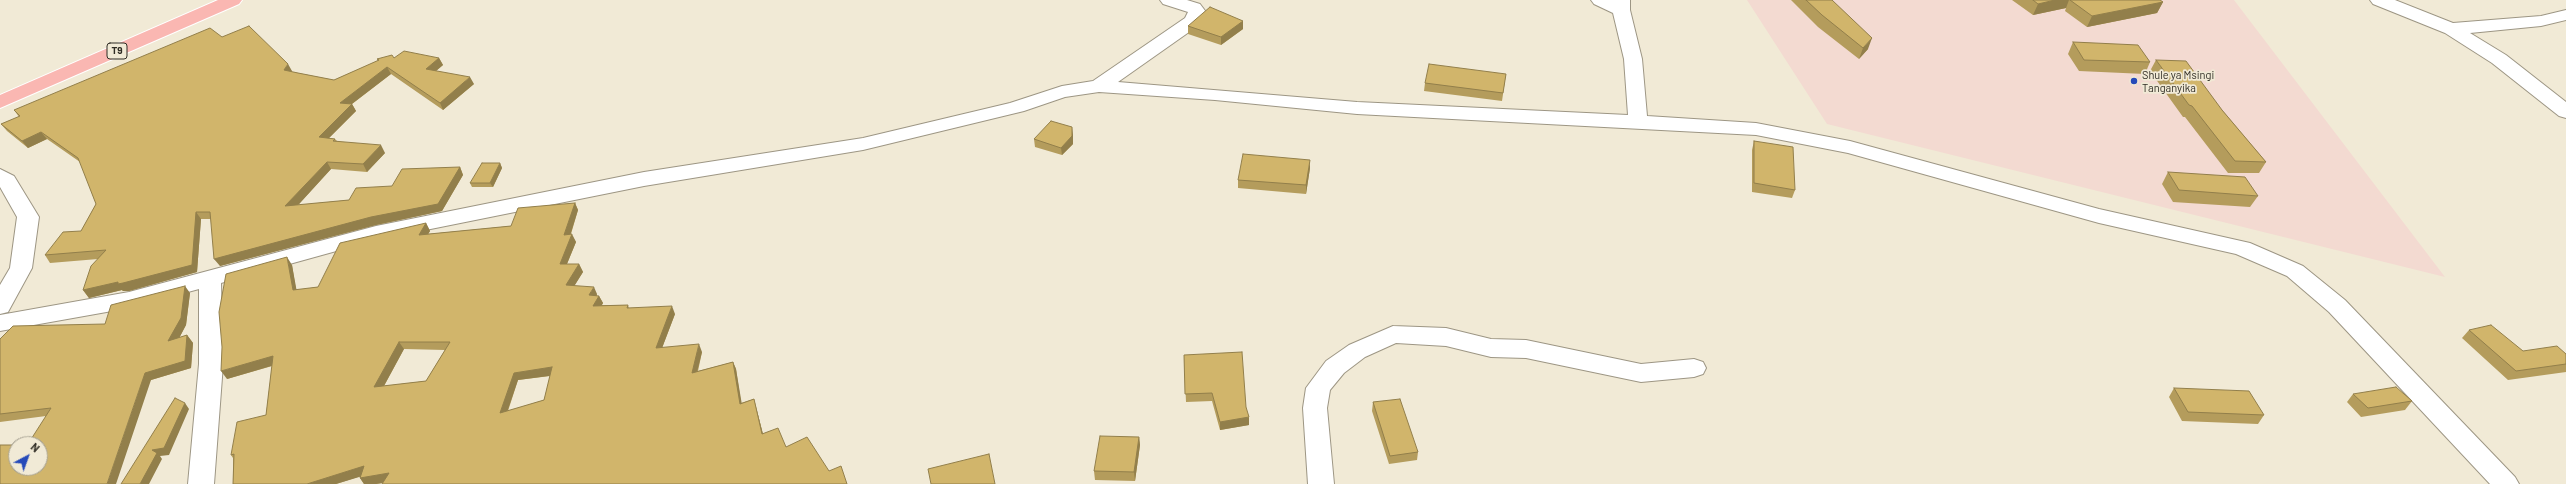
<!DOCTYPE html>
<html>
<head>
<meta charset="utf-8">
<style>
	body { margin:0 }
	#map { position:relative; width:2566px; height:484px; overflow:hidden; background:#f1ead6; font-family:Barlow,sans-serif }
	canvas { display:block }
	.north { position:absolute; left:8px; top:436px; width:40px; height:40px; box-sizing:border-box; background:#f1ead6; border:1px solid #a39e8f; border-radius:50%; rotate:41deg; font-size:11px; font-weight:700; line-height:16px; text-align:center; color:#2f2c24 }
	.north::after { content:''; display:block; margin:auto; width:14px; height:18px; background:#264ab9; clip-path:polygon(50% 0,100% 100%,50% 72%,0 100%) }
</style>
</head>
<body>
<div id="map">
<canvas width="2566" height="484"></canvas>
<div class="north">N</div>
</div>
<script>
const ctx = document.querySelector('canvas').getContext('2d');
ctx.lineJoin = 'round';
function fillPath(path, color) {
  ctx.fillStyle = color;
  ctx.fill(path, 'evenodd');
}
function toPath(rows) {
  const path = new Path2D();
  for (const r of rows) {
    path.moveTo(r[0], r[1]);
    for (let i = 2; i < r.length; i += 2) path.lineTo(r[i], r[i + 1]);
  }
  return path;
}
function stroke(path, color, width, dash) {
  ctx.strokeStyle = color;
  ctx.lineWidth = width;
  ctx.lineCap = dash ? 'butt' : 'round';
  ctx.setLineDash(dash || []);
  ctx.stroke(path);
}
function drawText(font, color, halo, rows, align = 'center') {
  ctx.font = font + ' Barlow,sans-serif';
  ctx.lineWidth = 3.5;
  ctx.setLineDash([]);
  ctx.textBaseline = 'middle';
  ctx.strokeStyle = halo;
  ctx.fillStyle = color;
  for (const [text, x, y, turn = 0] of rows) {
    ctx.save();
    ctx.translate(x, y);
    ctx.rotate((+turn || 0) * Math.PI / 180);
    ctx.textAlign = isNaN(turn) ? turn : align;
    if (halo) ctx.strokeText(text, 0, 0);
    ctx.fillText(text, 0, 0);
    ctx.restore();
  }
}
fillPath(toPath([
	[1747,0,2234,0,2445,277,1827,124]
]), '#f3dad1');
const minor = toPath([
	[1160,0,1187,0,1200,4,1206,12,1199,25,1118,82,1357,102,1628,115,1624,59,1613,13,1594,4,1591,0,1630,0,1630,10,1642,59,1647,116,1756,123,1850,141,2099,209,2250,243,2303,266,2345,300,2515,477,2519,484,2490,484,2329,312,2287,276,2236,254,2099,223,1848,153,1756,135,1357,114,1215,100,1099,92,1065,97,1024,111,863,150,644,186,376,240,221,283,223,364,214,484,188,484,199,364,199,289,129,308,0,331,0,315,129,292,376,226,644,172,863,138,1010,103,1062,86,1093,81,1185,18,1188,12,1163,4,1160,0],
	[2370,0,2395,0,2453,23,2541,16,2566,10,2566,20,2541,26,2470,33,2506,55,2566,102,2566,118,2559,116,2492,63,2445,33,2373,4,2370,0],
	[0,169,14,176,39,217,32,268,8,312,0,314,0,285,10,268,17,217,0,187,0,169],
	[1393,326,1446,328,1491,339,1526,340,1641,364,1694,359,1703,362,1706,368,1703,374,1694,377,1641,382,1526,358,1491,357,1446,346,1396,343,1365,357,1344,373,1330,390,1327,408,1334,484,1308,484,1303,408,1306,388,1326,361,1349,345,1393,326]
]);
const highway = toPath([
	[218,0,242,0,239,4,0,108,0,95,218,0]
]);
stroke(minor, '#9d9684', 2);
stroke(highway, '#fff', 2);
fillPath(minor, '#fff');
fillPath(highway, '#fab7b2');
fillPath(toPath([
	[1791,0,1832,0,1868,49,1859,59,1818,27],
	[2012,0,2160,0,2163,2,2157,13,2087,27,2065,11,2066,8,2033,15],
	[1243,21,1243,29,1221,45,1188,34,1188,26],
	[222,37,292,71,292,72,298,73,334,80,378,61,377,59,394,58,439,58,443,65,436,71,474,84,443,110,391,74,352,104,356,111,329,138,335,139,337,141,385,153,367,172,331,169,298,205,349,200,392,186,460,167,463,175,442,211,376,225,220,266,211,219,201,219,197,272,129,291,123,291,122,290,89,298,83,290,98,259,50,263,45,255,81,231,96,204,80,162,47,139,28,148,7,131,1,124,19,117,14,110],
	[2073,42,2150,62,2145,74,2079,71,2068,54],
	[2156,60,2222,110,2266,162,2259,173,2228,173,2185,117,2183,117,2150,71],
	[1506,74,1502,101,1424,91,1425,83],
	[1073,135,1073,144,1062,155,1035,147,1034,139],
	[1754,141,1795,190,1792,198,1752,192,1752,150],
	[500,163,502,168,493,187,472,187,470,183],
	[1310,168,1306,194,1238,188,1238,180],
	[2168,172,2258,196,2250,207,2173,202,2162,184],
	[575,203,578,210,571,234,576,242,567,264,579,264,583,272,574,286,597,294,597,296,599,296,603,303,602,305,628,305,629,308,675,314,662,348,702,352,698,371,733,362,736,369,741,403,754,399,756,407,763,434,829,471,847,484,383,483,376,484,364,484,360,478,361,476,336,484,233,484,233,458,231,455,266,415,272,366,227,379,292,265,296,290,318,287,426,223,430,231,428,234,511,226],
	[404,349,445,350,426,381,384,386],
	[550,376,544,400,508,411,518,380],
	[190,293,186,325,179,338,187,335,193,343,191,368,151,380,16,468,46,416,0,422,0,339,105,324],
	[2469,330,2523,351,2566,364,2566,372,2508,380,2462,338],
	[1184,355,1246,407,1249,425,1220,430,1212,401,1186,402],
	[2174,388,2264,415,2258,424,2182,421,2169,397],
	[2353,394,2412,401,2405,410,2361,417,2347,402],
	[1373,402,1418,452,1417,460,1389,464,1372,411],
	[1139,437,1140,445,1135,481,1095,480,1094,471]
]), '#b49c5c');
fillPath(toPath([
	[2055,0,2069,0,2066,8,2033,15,2038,4],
	[2163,2,2157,13,2087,27,2092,16],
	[1243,21,1243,29,1221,45,1221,37],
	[1872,38,1868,49,1859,59,1863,48],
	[439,58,443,65,430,76,426,69],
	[288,64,292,71,288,77,284,70],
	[387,67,391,74,344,110,340,103],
	[470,77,474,84,443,110,440,103],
	[352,104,356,111,323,144,319,137],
	[1072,127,1073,135,1073,144,1062,155,1061,148],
	[41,132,47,139,28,148,22,141],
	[381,145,385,153,367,172,363,164],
	[1310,160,1310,168,1306,194,1306,185],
	[327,162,331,169,290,214,285,206],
	[500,163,502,168,493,187,490,183],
	[460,167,463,175,442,211,376,225,220,266,214,259],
	[575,203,578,210,568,242,564,235],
	[196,212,201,219,197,272,129,291,123,291,122,290,89,298,83,290,118,282],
	[426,223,430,231,423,243,419,235],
	[572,234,576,242,564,271,560,264],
	[287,257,292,265,298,298,293,290],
	[579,264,583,272,570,293,566,285],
	[185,286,190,293,186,325,174,348,168,341],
	[594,287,597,294,592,303,589,295],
	[599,296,603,303,597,313,593,306],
	[672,306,675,314,659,356,656,348],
	[187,335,193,343,191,368,151,380,116,484,107,484,145,373],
	[399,342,404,349,379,395,374,387],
	[699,344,702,352,695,380,692,373],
	[273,356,278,364,227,379,221,371],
	[733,362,736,369,743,411,740,404],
	[552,367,556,375,518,380,504,421,500,413,514,373],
	[754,399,756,407,765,442,762,434],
	[185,403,189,409,169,455,160,456,162,459,149,484,140,484,152,450],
	[1249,417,1249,425,1220,430,1220,422],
	[1139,437,1140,445,1135,481,1134,472],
	[364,466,369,474,336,484,307,484],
	[389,473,394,481,376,484,364,484,360,478]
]), '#927f4b');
const building = toPath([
	[1806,0,1832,0,1872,38,1863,48,1822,15,1806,0],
	[2033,0,2055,0,2038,4,2033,0],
	[2070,0,2160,0,2163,2,2092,16,2070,0],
	[1210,7,1243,21,1221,37,1188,26,1210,7],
	[249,26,288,64,284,70,298,73,334,80,379,60,377,59,392,55,394,58,404,51,439,58,426,69,470,77,440,103,387,67,340,103,352,104,319,137,335,139,333,141,381,145,363,164,327,162,285,206,349,200,356,188,392,186,402,169,460,167,438,204,371,217,214,259,210,212,196,212,192,265,123,283,118,284,118,282,83,290,91,266,106,250,45,255,63,232,81,231,96,204,78,158,41,132,22,141,1,124,20,116,14,110,210,28,222,37,249,26],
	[2073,42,2138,45,2150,62,2084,60,2073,42],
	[2156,60,2186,61,2222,110,2266,162,2235,161,2192,106,2189,105,2156,60],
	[1429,64,1506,74,1503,93,1425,83,1429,64],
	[1051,121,1072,127,1072,136,1061,148,1034,139,1051,121],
	[1754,141,1793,147,1795,190,1754,183,1754,141],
	[1243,154,1310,160,1306,185,1238,180,1243,154],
	[482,163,500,163,490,183,470,183,482,163],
	[2168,172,2245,177,2258,196,2179,190,2168,172],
	[575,203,564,235,572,234,560,264,579,264,566,285,594,287,589,295,599,296,593,306,628,305,627,308,672,306,656,348,699,344,692,373,733,362,740,404,754,399,762,434,778,428,786,447,807,437,829,471,841,466,847,484,382,484,389,473,360,478,364,466,307,484,233,484,234,454,231,455,237,422,266,415,273,356,221,371,222,347,219,312,226,274,287,257,293,290,318,287,340,243,426,223,419,235,511,226,518,208,575,203],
	[399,342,450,342,426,381,374,387,399,342],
	[552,367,544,400,500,413,514,373,552,367],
	[185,286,181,318,168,341,187,335,185,361,145,373,107,484,0,484,0,445,16,445,16,468,40,468,40,444,28,444,51,408,0,414,0,339,13,326,105,324,111,305,185,286],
	[2491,325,2523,351,2557,346,2566,354,2566,364,2516,371,2469,330,2491,325],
	[1242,352,1246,407,1249,417,1220,422,1212,393,1185,394,1184,355,1242,352],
	[2396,387,2412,401,2368,408,2353,394,2396,387],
	[2174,388,2249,391,2264,415,2188,412,2174,388],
	[175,398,185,403,164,448,152,450,157,453,140,484,121,484,175,398],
	[1400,399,1418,452,1390,456,1373,402,1400,399],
	[1100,436,1139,437,1134,472,1094,471,1100,436],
	[989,454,995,484,931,484,928,469,989,454]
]);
fillPath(building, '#d1b56b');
stroke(building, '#927f4b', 1);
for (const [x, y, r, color] of [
	[2134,81,4,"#264ab9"]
]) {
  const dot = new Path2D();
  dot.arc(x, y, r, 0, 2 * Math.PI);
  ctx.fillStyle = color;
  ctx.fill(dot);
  stroke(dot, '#f1ead6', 1.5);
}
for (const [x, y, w] of [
	[117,51,20]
]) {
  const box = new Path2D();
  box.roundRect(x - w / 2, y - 8, w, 16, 3);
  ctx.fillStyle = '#f1ead6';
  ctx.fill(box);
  stroke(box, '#2f2c24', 1);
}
drawText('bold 10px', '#2f2c24', null, [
	["T9",117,51]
]);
drawText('11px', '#2f2c24', '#f1ead6', [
	["Shule ya Msingi",2142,75],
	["Tanganyika",2142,88]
], 'left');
</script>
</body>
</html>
